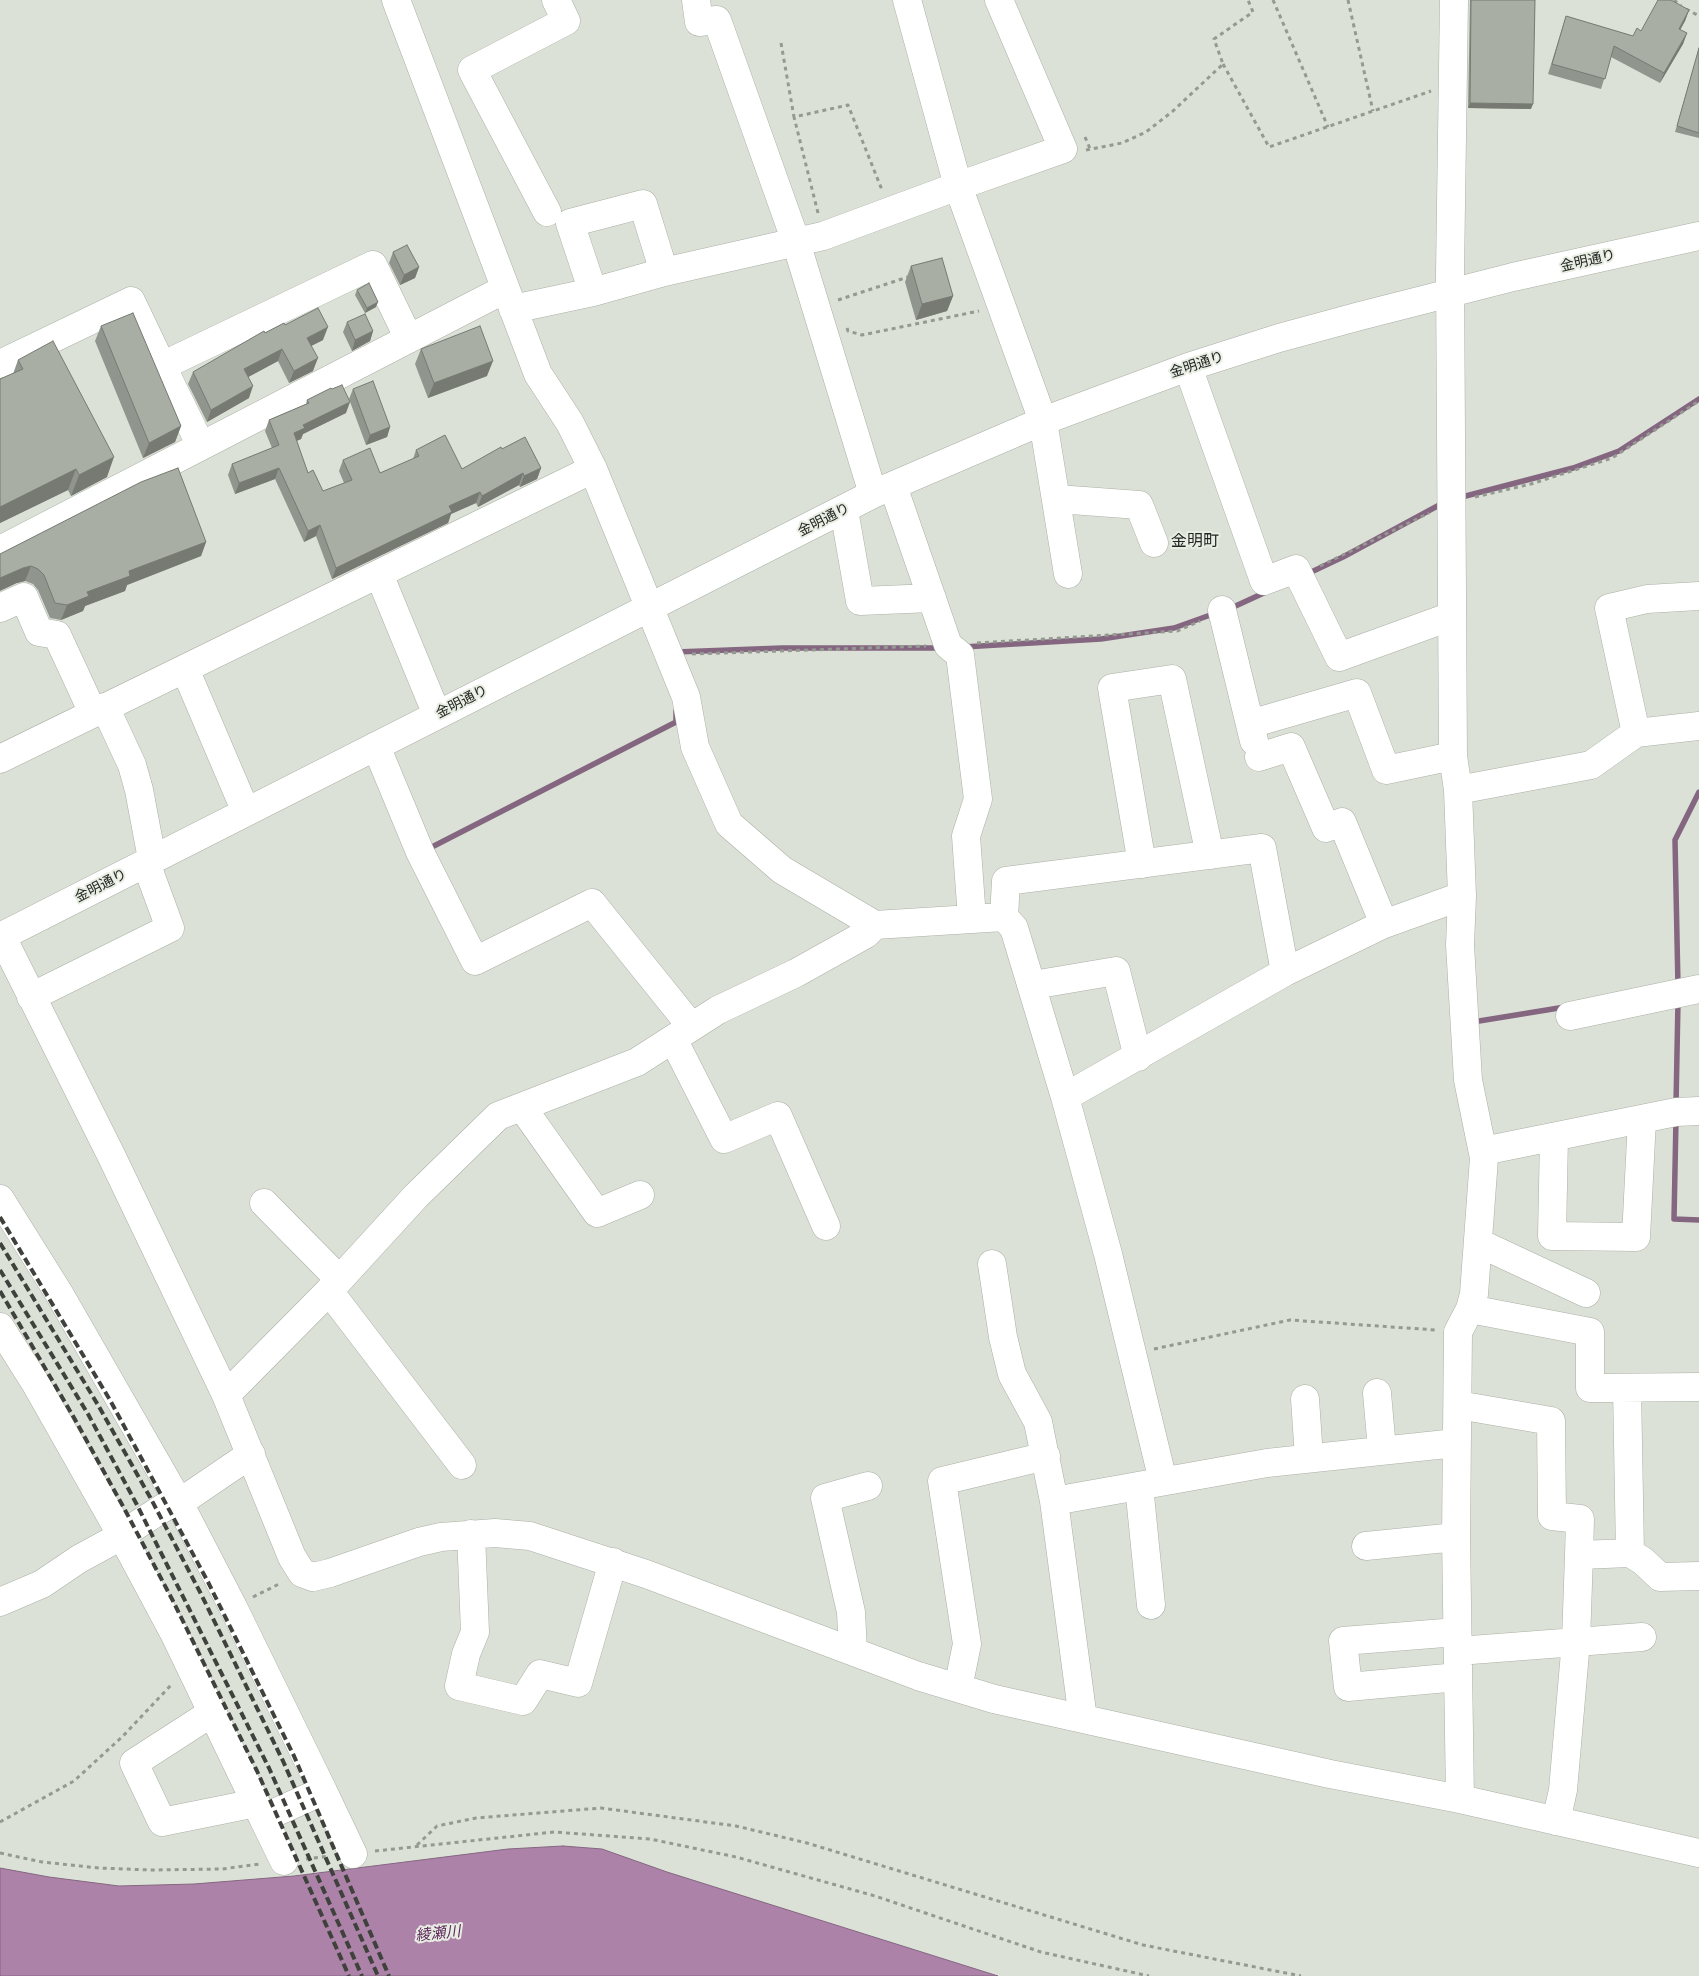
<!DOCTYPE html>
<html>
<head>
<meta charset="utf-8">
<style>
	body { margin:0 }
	canvas { display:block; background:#dbe1d6 }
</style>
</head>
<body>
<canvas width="1699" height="1976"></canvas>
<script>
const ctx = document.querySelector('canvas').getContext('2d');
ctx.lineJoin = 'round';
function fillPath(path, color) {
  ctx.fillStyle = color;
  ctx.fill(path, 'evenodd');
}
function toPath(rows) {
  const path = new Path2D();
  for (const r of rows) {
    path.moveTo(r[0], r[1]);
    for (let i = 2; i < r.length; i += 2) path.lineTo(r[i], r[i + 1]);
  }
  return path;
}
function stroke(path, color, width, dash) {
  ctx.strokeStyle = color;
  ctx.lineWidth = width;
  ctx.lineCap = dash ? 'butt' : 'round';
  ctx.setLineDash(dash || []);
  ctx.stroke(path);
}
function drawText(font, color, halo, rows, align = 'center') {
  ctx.font = font + ' Karla,"Noto Sans JP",sans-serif';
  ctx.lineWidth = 4;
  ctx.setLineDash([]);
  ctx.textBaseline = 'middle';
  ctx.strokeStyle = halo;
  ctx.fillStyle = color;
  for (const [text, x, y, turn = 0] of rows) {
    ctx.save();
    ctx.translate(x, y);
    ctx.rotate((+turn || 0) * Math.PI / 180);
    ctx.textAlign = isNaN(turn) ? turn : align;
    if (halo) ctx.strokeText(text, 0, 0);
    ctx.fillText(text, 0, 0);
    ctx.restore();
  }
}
const water = toPath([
	[563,1846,602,1849,667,1872,998,1976,0,1976,0,1868,49,1877,119,1886,194,1884,294,1876,508,1849,563,1846]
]);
fillPath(water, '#ad82a9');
stroke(water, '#846680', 1);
stroke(toPath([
	[1458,498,1573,468,1619,451,1699,399],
	[1307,574,1343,557,1443,503],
	[1229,609,1266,592],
	[963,647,1101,639,1174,628,1216,613],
	[676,652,782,648,942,648],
	[428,849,676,722,676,711],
	[1678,987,1675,840,1699,792],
	[1473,1022,1565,1007],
	[1676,1105,1678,1001],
	[1676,1119,1674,1219,1699,1220]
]), '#846680', 5.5);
const minor = toPath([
	[396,0,538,374,570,423,593,469,686,697,695,747,729,824,782,870,875,925],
	[696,0,699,22,717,20,796,242,873,494],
	[907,0,958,186,1043,421,1068,574],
	[1454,0,1450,273,1453,756,1458,790,1462,896,1460,945,1468,1080,1484,1158,1474,1294,1470,1309,1458,1332,1456,1537,1460,1799],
	[547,212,472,70,566,21,556,0],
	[593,292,570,223,643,204,664,272],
	[513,309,593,292,664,272,823,236,958,186,1063,149,999,0],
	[0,364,131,301,162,366],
	[1188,367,1264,581,1296,569,1339,657,1452,616],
	[201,446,162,366,373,265,409,339],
	[893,486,948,645,960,655,978,799,966,836,972,919],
	[1057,499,1139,505,1154,543],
	[844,510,860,601,932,598],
	[0,550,505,289],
	[379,574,437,715],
	[0,608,24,597,39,632,57,635,93,713],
	[1222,610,1254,741],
	[185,669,246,812],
	[105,707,132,765,139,790,152,859],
	[1250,724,1357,693,1386,770,1453,756],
	[1636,733,1609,608,1647,599,1699,596],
	[376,746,420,852,475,961,592,903,691,1026],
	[1259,757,1291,747,1326,828,1342,822,1384,924],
	[0,759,593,469],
	[1458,790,1591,765,1636,733,1699,726],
	[1142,864,1112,688,1172,679,1210,855],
	[1004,917,1006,881,1262,848,1285,972],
	[0,937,873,494,1043,421,1188,367,1279,338,1360,316,1513,277,1699,236],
	[2,937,111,1155,226,1395,292,1557,302,1573,313,1577,330,1573,419,1542,441,1537,495,1533,530,1536,646,1574,918,1676,994,1699,1330,1774,1460,1799,1699,1853],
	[1033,985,1116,971,1138,1057],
	[31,997,170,928,146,863],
	[1570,1016,1699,989],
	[673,1039,724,1139,778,1116,826,1226],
	[1065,1097,1285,972,1384,924,1462,896],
	[522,1107,597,1213,640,1195],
	[1554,1137,1552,1236,1636,1237,1642,1119],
	[1483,1151,1676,1112,1699,1111],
	[0,1199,60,1295,177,1499,233,1607,323,1791,263,1818,175,1635,121,1534,36,1384,0,1327],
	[264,1203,339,1279],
	[1479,1243,1586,1293],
	[992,1264,1003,1337,1012,1374,1038,1422,1054,1501],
	[329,1291,462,1465],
	[1470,1309,1590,1332,1590,1388,1699,1387],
	[1627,1388,1630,1553],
	[1377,1393,1382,1450],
	[226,1395,329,1291,416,1196,498,1116,637,1062,718,1010,796,973,866,934,875,925,1004,917,1014,928,1065,1097,1108,1254,1163,1481],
	[1305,1399,1309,1458],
	[1458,1405,1551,1421,1552,1516,1580,1519,1579,1555],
	[1139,1486,1151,1605],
	[179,1503,251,1454],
	[471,1534,475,1632,466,1654,459,1686,523,1701,540,1674,578,1683,613,1562],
	[1366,1546,1456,1537],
	[0,1602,42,1584,79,1559,112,1541,177,1499],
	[1457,1632,1343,1641,1348,1687,1458,1677],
	[853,1651,851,1612,825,1498,868,1486],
	[1458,1651,1642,1637],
	[958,1688,967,1644,942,1481,1046,1456],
	[213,1712,134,1763,162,1822,256,1803],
	[1083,1719,1054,1501,1267,1463,1456,1443],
	[323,1791,353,1854],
	[263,1818,284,1861],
	[1556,1821,1563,1790,1576,1641,1579,1555,1630,1553,1643,1561,1660,1577,1699,1576]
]);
stroke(minor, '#aab0a6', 29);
stroke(toPath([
	[1273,0,1328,127],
	[1348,0,1373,111],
	[1674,0,1681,6],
	[1686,9,1699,16],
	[781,43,794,117],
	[1223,64,1269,147,1431,91],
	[1085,137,1091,151],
	[1086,150,1122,143,1146,132,1173,111,1223,64,1214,39,1253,12,1248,0],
	[818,213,794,117,848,105,882,190],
	[838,300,911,276],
	[847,328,848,331,862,335,979,311],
	[1475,497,1531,484,1612,458,1699,401],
	[1320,566,1429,513],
	[977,643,1177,631,1200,621],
	[692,654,926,646],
	[1154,1349,1290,1320,1436,1330],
	[253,1597,281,1583],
	[0,1822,74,1781,123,1736,173,1683],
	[417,1845,437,1826,476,1818,601,1808,736,1826,807,1843,1143,1945,1301,1976],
	[375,1851,554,1832,650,1839,736,1857,875,1896,1041,1952,1149,1976],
	[0,1853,42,1862,99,1868,150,1870,222,1869,260,1864],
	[306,1859,329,1856]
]), '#959991', 3, [4, 4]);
stroke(minor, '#fff', 28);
stroke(toPath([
	[0,1217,110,1400,208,1582,294,1756,389,1976],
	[0,1243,98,1405,150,1497,200,1592,283,1761,378,1976],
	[0,1270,88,1414,136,1503,269,1768,362,1976],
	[0,1291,73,1416,125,1510,173,1601,257,1771,349,1976]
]), '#3e413c', 4, [8, 4]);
fillPath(toPath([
	[1470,0,1535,0,1531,109,1468,108],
	[1689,10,1685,21,1680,30,1687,33,1683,44,1660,83,1611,57,1601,89,1548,74,1566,16,1633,36,1641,31],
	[1699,48,1699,138,1675,132],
	[393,252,419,267,415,278,400,285,389,263],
	[911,266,953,296,947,311,916,320,905,282],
	[357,290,376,307,365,313,355,295],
	[347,322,373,331,370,341,352,351,343,332],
	[285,325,323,340,311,346,313,371,289,383,278,361,248,377,249,398,207,422,188,384,193,372,265,333],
	[101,326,181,426,175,442,143,458,95,341],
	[421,349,487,376,428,398,415,364],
	[18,360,107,477,71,496,68,490,0,523,0,379,13,374],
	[353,389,390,427,387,437,366,445,349,399],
	[307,400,346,413,303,434,301,439,296,441,308,473,323,491,344,483,339,471,343,460,380,473,413,459,416,450,462,469,502,449,541,468,537,479,520,487,519,485,478,507,476,503,451,514,448,523,332,579,316,536,304,542,275,479,235,494,228,475,232,464,272,448,265,431,269,420,306,404],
	[206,542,201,556,127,585,125,591,85,606,83,611,61,620,50,618,38,590,33,584,25,581,17,583,0,554]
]), '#90968d');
fillPath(toPath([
	[1689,10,1685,21,1675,39,1679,29],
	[1687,33,1683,44,1660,83,1664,73],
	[1470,103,1533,104,1531,109,1468,108],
	[419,267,415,278,400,285,404,275],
	[953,296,947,311,916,320,922,304],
	[378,302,376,307,365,313,367,308],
	[328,327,323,340,303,350,307,338],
	[373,331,370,341,352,351,355,340],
	[282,349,278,361,239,382,244,369],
	[318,358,313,371,289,383,294,371],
	[493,361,487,376,428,398,434,383],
	[253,386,249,398,207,422,211,410],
	[350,402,346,413,303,434,301,439,290,444,294,433,303,425],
	[181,426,175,442,143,458,149,443],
	[390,427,387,437,366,445,370,435],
	[114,457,107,477,71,496,79,475],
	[279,468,275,479,235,494,239,483],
	[541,468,537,479,520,487,524,476],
	[76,469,68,490,0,523,0,507],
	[523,473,519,485,478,507,482,496],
	[480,492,476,503,451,514,448,523,332,579,336,568,449,506],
	[320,525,316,536,304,542,308,531],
	[206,542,201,556,127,585,125,591,85,606,83,611,61,620,67,605,87,592,129,571],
	[31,566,25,581,17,583,0,591,0,578,23,568]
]), '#767a73');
const building = toPath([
	[1471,0,1535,0,1533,104,1470,103,1471,0],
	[1658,0,1671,0,1689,10,1679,29,1687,33,1664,73,1614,46,1605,79,1552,64,1566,16,1633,36,1637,28,1641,31,1658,0],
	[1699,48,1699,133,1677,126,1699,48],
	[407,245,419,267,404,275,393,252,407,245],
	[942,258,953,296,922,304,911,266,942,258],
	[369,283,378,302,367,308,357,290,369,283],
	[318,308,328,327,307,338,318,358,294,371,282,349,244,369,253,386,211,410,193,372,264,331,265,333,284,323,285,325,318,308],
	[133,313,181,426,149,443,101,326,133,313],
	[365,314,373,331,355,340,347,322,365,314],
	[480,326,493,361,434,383,421,349,480,326],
	[53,341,114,457,79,475,76,469,0,507,0,379,23,369,18,360,53,341],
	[373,381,390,427,370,435,353,389,373,381],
	[342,385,350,402,303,425,305,428,294,433,308,473,313,470,323,491,352,480,343,460,370,448,380,473,419,456,416,450,445,435,462,469,501,447,502,449,525,437,541,468,524,476,523,473,482,496,480,492,449,506,452,512,336,568,320,525,308,531,279,468,239,483,232,464,279,445,269,420,309,403,307,400,331,388,332,389,342,385],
	[178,468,206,542,129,571,130,576,87,592,89,596,67,605,55,603,44,575,38,569,31,566,23,568,0,578,0,554,141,482,178,468]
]);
fillPath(building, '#a8aea4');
stroke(building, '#767a73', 1);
drawText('14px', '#242622', '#e8eee3', [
	["金明通り",1588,261,-13],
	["金明通り",1197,365,-18],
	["金明通り",824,520,-27],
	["金明通り",462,702,-27],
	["金明通り",101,886,-27]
]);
drawText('italic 15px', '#5b2558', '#e8eee3', [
	["綾瀬川",438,1934,-6]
]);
drawText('16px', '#242622', '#e8eee3', [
	["金明町",1195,541]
]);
</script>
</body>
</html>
